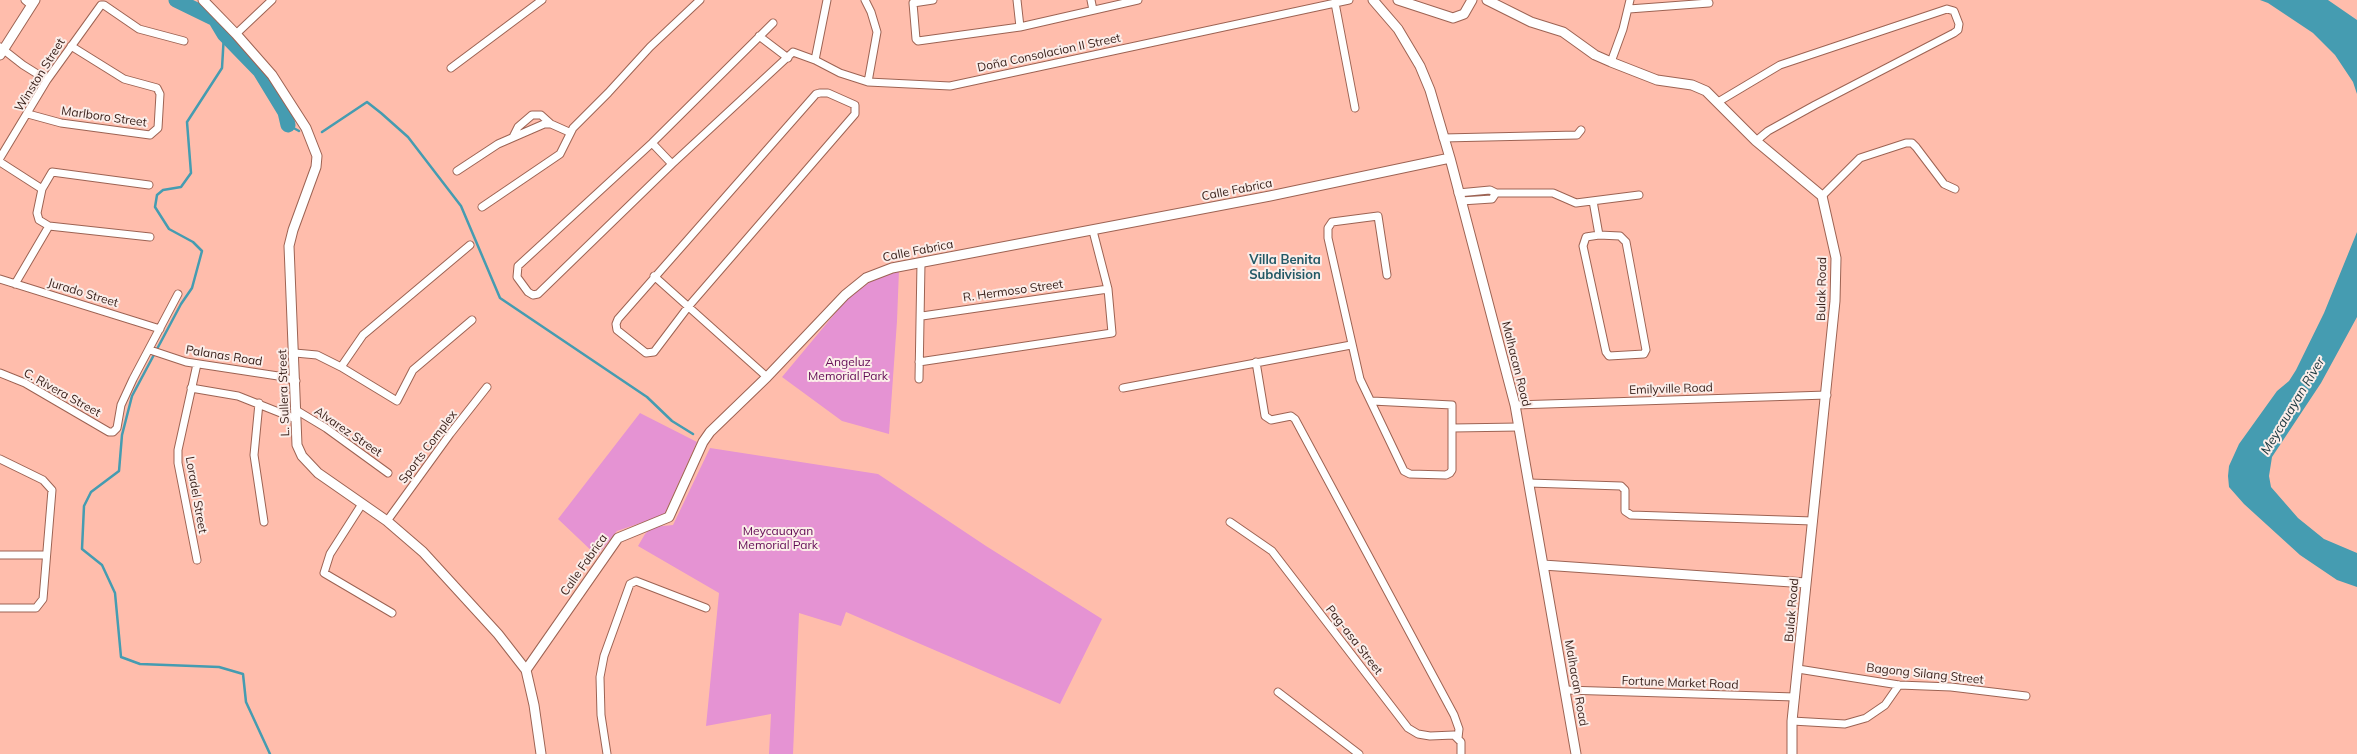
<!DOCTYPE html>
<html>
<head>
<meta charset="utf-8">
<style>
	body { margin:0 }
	canvas { display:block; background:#ffbdac }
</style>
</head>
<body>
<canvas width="2357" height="754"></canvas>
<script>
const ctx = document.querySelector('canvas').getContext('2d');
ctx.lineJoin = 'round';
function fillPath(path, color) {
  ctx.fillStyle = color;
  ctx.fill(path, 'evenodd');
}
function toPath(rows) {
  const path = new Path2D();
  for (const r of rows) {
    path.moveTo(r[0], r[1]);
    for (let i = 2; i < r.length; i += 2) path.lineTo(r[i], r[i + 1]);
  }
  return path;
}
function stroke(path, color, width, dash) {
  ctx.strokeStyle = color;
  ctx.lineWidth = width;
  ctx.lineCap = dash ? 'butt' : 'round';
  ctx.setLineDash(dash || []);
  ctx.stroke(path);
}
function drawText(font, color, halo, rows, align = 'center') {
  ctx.font = font + ' Mulish,sans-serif';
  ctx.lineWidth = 4;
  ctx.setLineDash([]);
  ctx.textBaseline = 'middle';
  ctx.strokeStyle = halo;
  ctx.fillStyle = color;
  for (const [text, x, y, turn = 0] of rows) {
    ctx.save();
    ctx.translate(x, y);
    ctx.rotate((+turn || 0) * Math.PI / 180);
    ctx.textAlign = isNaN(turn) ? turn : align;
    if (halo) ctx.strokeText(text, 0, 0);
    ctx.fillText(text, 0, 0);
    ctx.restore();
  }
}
fillPath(toPath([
	[899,270,897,321,889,434,842,421,782,377,847,299,875,278],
	[640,413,697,442,664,515,617,531,597,556,558,519],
	[710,448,878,474,986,546,1102,619,1060,704,846,612,841,626,799,613,793,754,769,754,771,714,706,726,719,593,638,546,645,534,652,527,673,525]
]), '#e593d3');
fillPath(toPath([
	[2260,0,2328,0,2357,20,2357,94,2353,82,2335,55,2313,33,2268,3],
	[2357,232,2357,317,2321,383,2272,457,2269,476,2271,487,2298,518,2324,539,2357,553,2357,587,2337,580,2300,555,2244,504,2229,487,2228,476,2229,466,2239,444,2277,391,2289,381,2296,370,2324,313]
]), '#459cb1');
stroke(toPath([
	[224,34,222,68,187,122,191,173,181,187,163,190,157,195,155,207,169,229,193,242,202,251,192,288,181,304,132,396,122,435,119,471,91,492,84,506,82,549,102,565,115,593,121,657,140,664,219,667,243,674,246,702,270,754],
	[288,125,299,131],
	[322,132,367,102,381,113,408,137,461,206,500,298,647,397,672,421,693,434]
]), '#459cb1', 2.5);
stroke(toPath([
	[176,0,215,19,224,34,260,71,285,112,288,125]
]), '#459cb1', 15);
const street = toPath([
	[25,0,31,5],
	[827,0,815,60,840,73,868,82,950,86,1349,0],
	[865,0,871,12,877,32,868,82],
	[933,0,913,3,916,39,918,41,1020,27,1138,0],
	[1017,0,1020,27],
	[1091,0,1093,10],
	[1335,3,1355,108],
	[1629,9,1709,3],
	[773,23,652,143,518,266,517,277,528,292,533,295,538,294,672,164,793,52,815,60],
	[236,34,272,0],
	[759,36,788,58],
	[0,47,23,65,47,80],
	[1611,62,1623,29,1630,0],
	[451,68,542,0],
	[820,93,828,93,855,105,855,114,688,307,654,352,646,353,617,330,616,324,618,319,816,94,820,93],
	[1718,102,1780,65,1947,9,1954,11,1959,24,1958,30,1954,33,1815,105,1768,131,1756,141],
	[28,114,61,123,150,135,158,128,160,94,157,88,124,79,71,46],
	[513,137,518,127,532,115,541,115,551,124],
	[1443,138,1577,135,1581,130],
	[652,143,672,164],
	[0,158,47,80,101,5,104,5,139,29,184,41],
	[0,162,42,189],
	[457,171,498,144,544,124,551,124,569,132],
	[1458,193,1490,190,1496,193,1553,193,1576,203,1639,195],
	[1822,196,1860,158,1906,143,1912,143,1916,147,1944,184,1955,189],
	[1461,201,1492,199,1496,193],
	[1593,201,1599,235],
	[482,207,560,154,573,128,608,93,650,47,700,0],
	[49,226,150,237],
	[1599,235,1620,236,1626,242,1646,350,1644,354,1609,356,1606,352,1583,246,1586,237,1599,235],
	[654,276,767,377],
	[0,279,160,329],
	[15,284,49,226,39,220,37,213,42,189,52,172,149,185],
	[922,316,1108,289],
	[150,350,186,362,278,376,296,381],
	[295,353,317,355,341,367,397,401,413,370,472,320],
	[919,362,1112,333,1108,289,1093,231],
	[1256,362,1265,416,1271,420,1291,416,1295,419,1454,715,1459,729,1458,738],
	[341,367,363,335,470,245],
	[0,373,25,383,109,432,113,432,117,428,121,405,133,379,178,294],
	[919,379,921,263],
	[191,388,238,396,296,419],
	[1123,388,1351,345],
	[1372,401,1452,405,1452,470,1450,473,1446,475,1410,474,1404,471,1360,379,1328,238,1328,228,1332,222,1378,216,1387,275],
	[259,403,254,455,264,522],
	[1515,405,1827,395],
	[296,410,326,428,388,473],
	[1453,428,1519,427],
	[0,459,43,480,52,490,43,599,36,608,0,608],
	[1529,483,1621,486,1625,490,1625,511,1631,515,1813,521],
	[362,504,330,554,324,573,392,613],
	[387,521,450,434,487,387],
	[1230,522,1272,551,1408,728,1418,734,1430,736,1454,735,1461,742,1461,754],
	[0,555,46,555],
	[197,560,178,463,178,450,197,364],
	[1798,669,1899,685,1951,687,2026,696],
	[1565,690,1795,697],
	[1278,692,1359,754],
	[1792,721,1845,724,1866,718,1885,705,1899,685],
	[607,754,601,715,600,677,604,656,630,584,636,581,706,608]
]);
const secondary = toPath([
	[203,0,236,34,272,75,306,128,317,156,316,167,293,230,289,246,297,445,302,456,318,473,387,521,423,552,498,634,526,670,534,705,541,754],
	[1373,0,1398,29,1420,66,1430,90,1450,158,1515,405,1576,754],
	[1398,0,1453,18,1464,14,1472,0],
	[1487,0,1531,22,1563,32,1595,55,1611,62,1657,80,1692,85,1706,91,1756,141,1822,196,1836,258,1835,301,1792,721,1792,754],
	[0,55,35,0],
	[1543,565,1806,583],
	[526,670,618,538,669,517,703,442,710,432,767,377,845,295,866,278,892,268,1270,196,1450,158]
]);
stroke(street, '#9d6353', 9);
stroke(secondary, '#9d6353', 11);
stroke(street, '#fff', 7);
stroke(secondary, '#fff', 9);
drawText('12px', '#361e18', '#fbede9', [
	["Doña Consolacion II Street",1049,53,-12],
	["Winston Street",40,75,-58],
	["Marlboro Street",104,117,8],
	["Calle Fabrica",1237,190,-11],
	["Calle Fabrica",918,251,-11],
	["Bulak Road",1822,289,-89],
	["R. Hermoso Street",1013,291,-8],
	["Jurado Street",83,293,17],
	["Palanas Road",224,356,9],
	["Malhacan Road",1516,364,76],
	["Emilyville Road",1671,389,-2],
	["C. Rivera Street",62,393,29],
	["L. Sullera Street",284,393,-92],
	["Alvarez Street",348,432,34],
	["Sports Complex",428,447,-53],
	["Loradel Street",196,495,80],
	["Calle Fabrica",584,565,-55],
	["Bulak Road",1792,610,-85],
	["Pag-asa Street",1354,640,52],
	["Bagong Silang Street",1925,674,6],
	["Malhacan Road",1576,683,80],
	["Fortune Market Road",1680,683,2]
]);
drawText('12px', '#610a54', '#fbede9', [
	["Angeluz",848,362],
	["Memorial Park",848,376],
	["Meycauayan",778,531],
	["Memorial Park",778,545]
]);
drawText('bold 13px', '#235966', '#fbede9', [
	["Villa Benita",1285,260],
	["Subdivision",1285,275]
]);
drawText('italic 13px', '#203c43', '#fbede9', [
	["Meycauayan River",2293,406,-59]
]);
</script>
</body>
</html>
